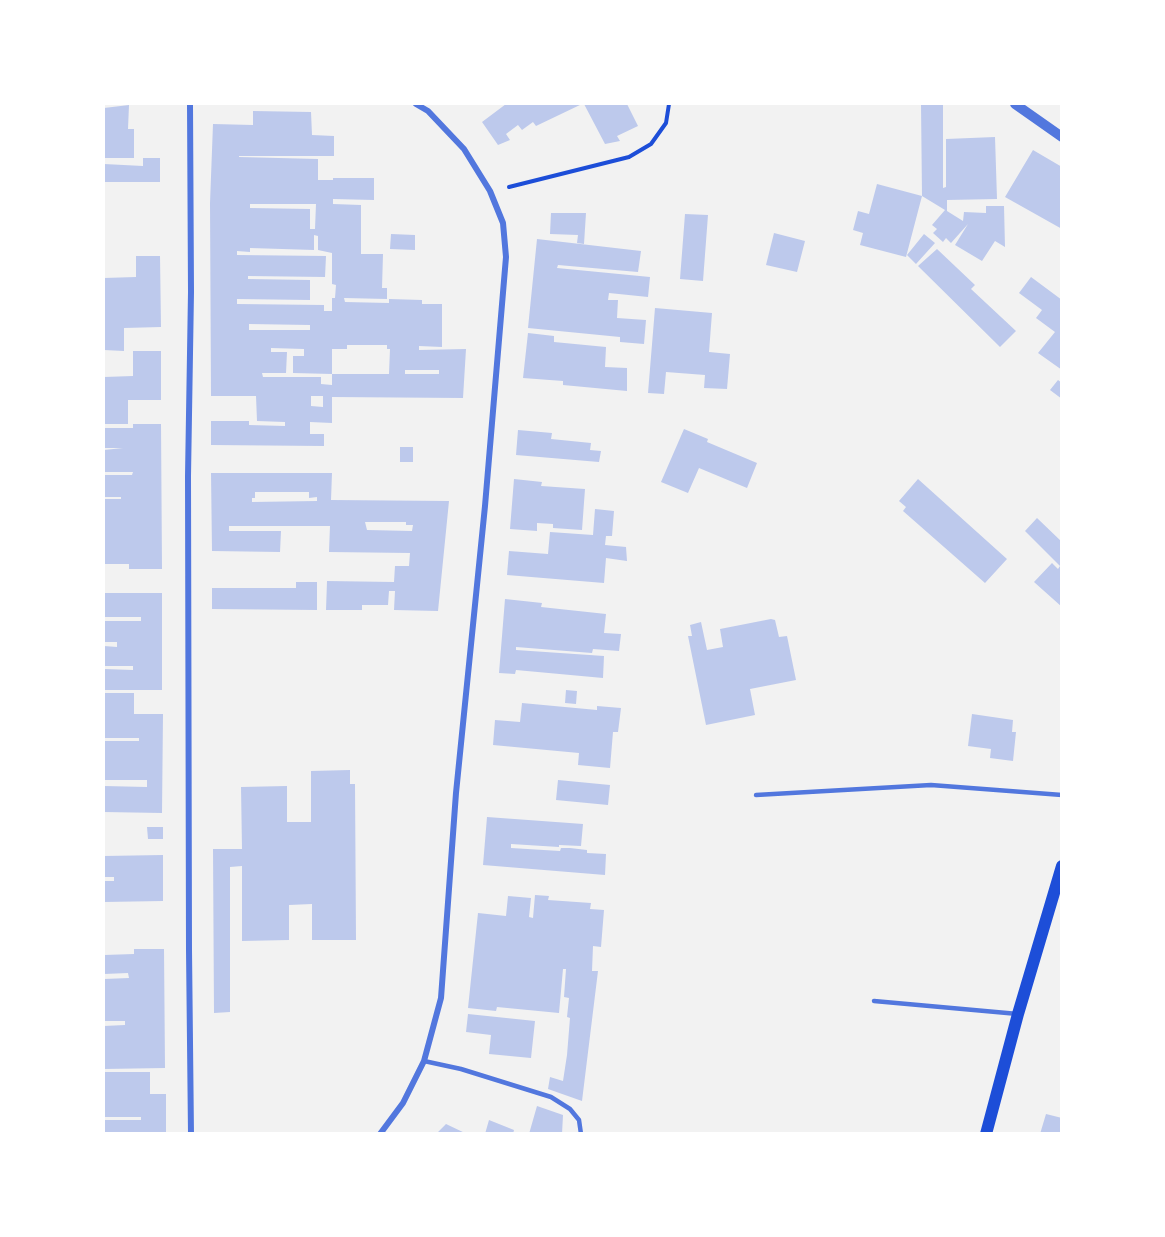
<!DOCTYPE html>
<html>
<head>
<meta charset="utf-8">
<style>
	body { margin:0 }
	#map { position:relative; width:1165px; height:1237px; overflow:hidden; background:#f2f2f2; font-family:Inter,sans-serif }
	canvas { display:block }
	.frame { position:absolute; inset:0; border:105px solid #fff; pointer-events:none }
</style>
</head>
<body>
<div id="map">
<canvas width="1165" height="1237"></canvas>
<div class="frame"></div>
</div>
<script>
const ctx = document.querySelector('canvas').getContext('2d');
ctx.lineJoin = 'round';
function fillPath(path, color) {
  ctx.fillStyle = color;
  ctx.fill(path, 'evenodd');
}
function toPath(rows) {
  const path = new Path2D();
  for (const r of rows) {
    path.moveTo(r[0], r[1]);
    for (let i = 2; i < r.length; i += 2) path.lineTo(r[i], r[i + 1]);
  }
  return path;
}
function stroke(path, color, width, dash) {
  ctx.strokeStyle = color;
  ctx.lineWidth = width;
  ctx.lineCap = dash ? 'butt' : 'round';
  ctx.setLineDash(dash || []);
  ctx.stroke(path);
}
fillPath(toPath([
	[506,104,582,104,536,126,533,122,522,130,518,125,506,134,510,140,498,145,482,122],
	[584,104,627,104,638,126,617,136,620,141,605,144],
	[921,104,943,104,943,188,946,187,946,139,995,137,997,199,947,200,947,211,963,221,964,212,986,213,986,206,1004,206,1005,247,995,241,982,261,955,245,968,224,951,243,946,238,943,242,933,233,937,229,932,225,945,210,922,196],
	[129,105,128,129,134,129,134,158,104,158,104,108],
	[253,111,311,112,312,135,334,136,334,156,239,156,239,157,318,159,318,180,333,180,333,178,374,178,374,200,333,199,333,204,361,205,361,254,383,254,382,288,387,288,387,299,344,298,345,302,389,303,389,299,422,300,422,304,442,304,442,347,419,346,419,350,466,349,463,398,332,397,332,423,310,422,310,434,324,434,324,446,211,445,211,421,249,421,249,425,285,426,285,422,257,421,256,396,211,396,210,203,213,124,253,125],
	[250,204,316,204,315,229,310,229,310,209,250,208],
	[314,235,318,236,318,250,332,253,332,284,336,285,335,298,332,298,332,311,324,311,324,305,237,304,237,299,310,300,310,280,248,279,248,276,325,277,326,256,237,255,237,251,250,252,250,248,314,250],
	[249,324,310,325,310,330,249,330],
	[347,345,387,345,387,349,390,349,389,374,332,374,332,385,321,384,321,377,263,377,262,373,286,373,287,352,271,352,271,348,304,349,304,356,293,356,293,373,332,374,332,349,347,349],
	[405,370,439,370,439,374,405,374],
	[311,396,323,396,323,407,311,406],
	[1033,150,1062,167,1062,229,1005,197],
	[143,158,160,158,160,182,104,182,104,164,143,166],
	[877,184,922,196,906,257,860,245,863,233,853,230,858,211,869,214],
	[551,213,586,213,584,244,577,243,578,235,550,234],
	[685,214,708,215,703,281,680,279],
	[774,233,805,241,797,272,766,265],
	[391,234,415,235,415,250,390,249],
	[924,234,935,243,916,264,907,255],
	[537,239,641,251,638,272,558,265,557,268,650,277,648,297,609,293,608,300,618,300,617,318,646,320,644,344,620,342,620,337,528,328],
	[937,249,975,285,971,289,1016,331,1000,347,918,266],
	[136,256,160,256,161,327,124,328,124,351,104,350,104,278,136,277],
	[1031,277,1062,300,1062,370,1038,353,1055,332,1036,318,1042,310,1019,293],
	[655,308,712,313,709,352,730,354,727,389,704,388,705,375,666,372,664,394,648,393],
	[528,333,554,336,554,342,606,347,605,367,627,368,627,391,563,385,563,381,523,378],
	[133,351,161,351,161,400,128,400,128,424,104,424,104,377,133,376],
	[1058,380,1062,383,1062,399,1050,390],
	[133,424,161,424,162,569,129,569,129,564,104,564,104,499,121,499,121,497,104,497,104,475,132,475,133,472,104,472,104,450,123,448,104,448,104,428,133,428],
	[684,429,708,439,707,442,757,463,747,488,699,468,688,493,661,482],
	[518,430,552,433,551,439,591,443,590,450,601,451,599,462,516,455],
	[400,447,413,447,413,462,400,462],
	[211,473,332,473,331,500,449,501,438,611,394,610,395,591,389,591,388,605,362,605,362,610,326,610,327,581,394,582,395,566,409,566,410,553,329,552,330,526,229,526,229,531,281,531,280,552,212,551],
	[255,492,309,492,309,498,317,497,317,501,252,502,252,498,255,498],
	[365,522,406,522,406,525,413,525,412,531,367,530],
	[514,479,542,482,541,486,585,489,582,530,553,528,553,524,537,523,537,531,510,529],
	[918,479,1007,559,985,583,903,511,906,507,899,501],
	[595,509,614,511,612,536,606,536,605,545,626,547,627,561,606,558,604,583,507,575,509,551,548,554,550,532,593,535],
	[1037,518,1062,542,1062,607,1034,582,1052,563,1058,569,1060,566,1025,531],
	[296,582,317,582,317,610,212,609,212,588,296,588],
	[104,593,162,593,162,690,104,690,104,669,133,670,133,666,104,666,104,646,117,647,117,642,104,642,104,621,141,621,141,617,104,617],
	[505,599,542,603,541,607,606,614,604,633,621,634,619,651,593,649,592,653,516,647,516,650,604,656,603,678,516,670,515,674,499,673],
	[771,619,775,620,779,637,787,636,796,680,750,689,755,715,706,725,688,636,692,636,690,625,701,622,707,650,723,647,720,629],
	[566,690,577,691,576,704,565,703],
	[104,693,134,693,134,714,163,714,162,813,104,812,104,786,147,787,147,780,104,780,104,741,139,741,139,738,104,738],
	[522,703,597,710,597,706,621,708,618,732,613,732,610,768,578,765,579,753,493,745,495,720,520,722],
	[972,714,1013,720,1012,732,1016,732,1013,761,990,758,991,749,968,746],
	[350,770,350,784,355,784,356,940,312,940,312,904,289,905,289,940,242,941,242,866,230,867,230,1012,214,1013,213,849,242,849,241,787,287,786,287,822,311,822,311,771],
	[558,780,610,785,608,805,556,800],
	[487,817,583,824,581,846,559,845,559,847,511,844,511,848,560,851,561,848,570,848,587,850,587,853,606,854,605,875,483,865],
	[147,827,163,827,163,839,148,839],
	[163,855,163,901,104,902,104,881,114,881,114,877,104,877,104,856],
	[535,895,549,896,548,900,591,903,590,909,604,910,601,947,593,946,592,971,598,971,582,1101,548,1089,550,1077,563,1081,567,1055,570,1018,567,1017,569,998,564,997,566,969,563,969,559,1013,497,1007,496,1011,468,1008,478,913,506,916,508,896,531,898,529,917,533,918],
	[134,949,164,949,165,1068,104,1069,104,1026,125,1025,125,1021,104,1021,104,979,129,978,128,973,104,974,104,955,134,954],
	[468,1014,535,1021,531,1058,489,1054,491,1035,466,1032],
	[104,1072,150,1072,150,1094,166,1094,166,1134,104,1134,104,1120,141,1120,141,1117,104,1117],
	[537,1106,563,1115,562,1134,529,1134],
	[1046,1114,1062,1118,1062,1134,1040,1134],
	[489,1120,514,1130,513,1134,485,1134],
	[446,1124,467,1134,436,1134]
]), '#bdc9ec');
stroke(toPath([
	[509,187,629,157,651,144,666,123,669,104]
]), '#1d4ed8', 4);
stroke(toPath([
	[756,795,931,785,1062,795],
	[874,1001,1018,1014],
	[424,1061,461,1069,551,1097,570,1109,579,1120,581,1134]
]), '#5277de', 4.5);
stroke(toPath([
	[190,104,191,292,188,476,189,950,191,1134],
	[380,1134,403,1103,424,1061,441,998,456,793,485,506,506,257,503,223,490,191,464,149,428,111,416,104]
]), '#5277de', 6);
stroke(toPath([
	[1015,104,1062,137]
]), '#5277de', 10);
stroke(toPath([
	[986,1134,1018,1014,1062,866]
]), '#1d4ed8', 12);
</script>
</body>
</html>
